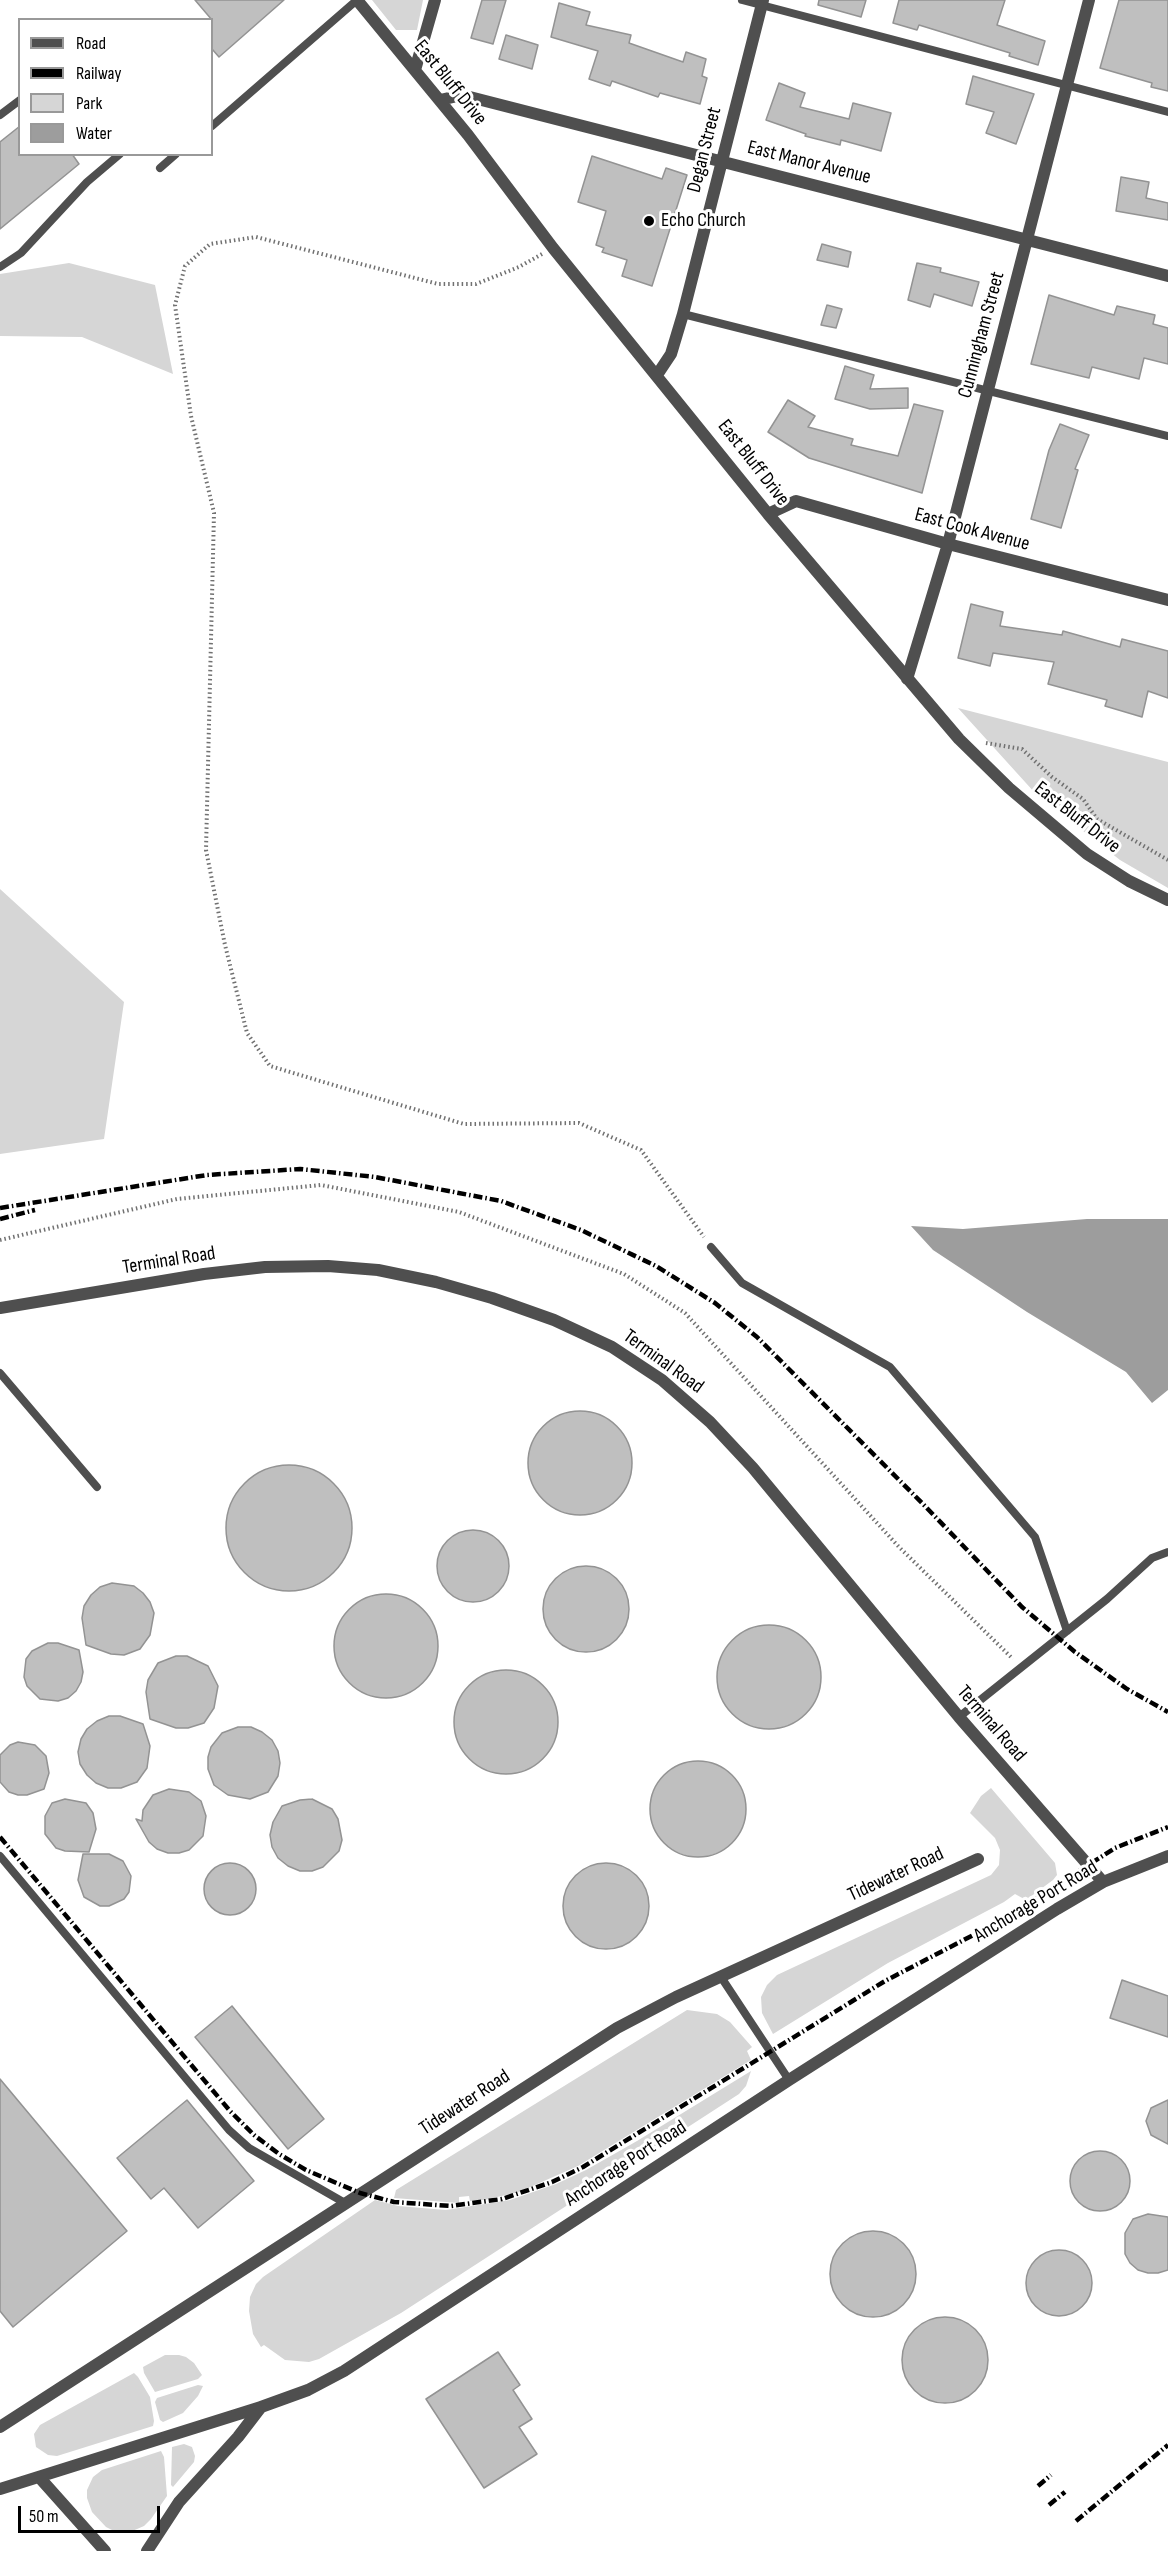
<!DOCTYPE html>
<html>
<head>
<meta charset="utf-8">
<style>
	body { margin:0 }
	#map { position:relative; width:1168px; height:2551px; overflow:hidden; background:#fff; font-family:"Sofia Sans Condensed",sans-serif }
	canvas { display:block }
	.legend { position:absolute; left:18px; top:18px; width:195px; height:138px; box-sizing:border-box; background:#fff; border:2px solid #999; margin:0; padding:8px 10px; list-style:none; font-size:18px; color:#000 }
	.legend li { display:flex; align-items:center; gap:12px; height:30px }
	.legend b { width:30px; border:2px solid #999 }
	.scale { position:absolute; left:18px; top:2506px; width:142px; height:27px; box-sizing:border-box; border:3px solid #000; border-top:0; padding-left:8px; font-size:18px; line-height:21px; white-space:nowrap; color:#000; -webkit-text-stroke:4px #fff; paint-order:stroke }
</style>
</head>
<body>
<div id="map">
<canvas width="1168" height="2551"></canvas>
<ul class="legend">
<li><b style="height:8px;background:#4f4f4f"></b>Road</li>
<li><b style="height:8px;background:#000"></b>Railway</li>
<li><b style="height:16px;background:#d6d6d6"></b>Park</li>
<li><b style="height:16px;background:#9d9d9d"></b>Water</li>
</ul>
<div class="scale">50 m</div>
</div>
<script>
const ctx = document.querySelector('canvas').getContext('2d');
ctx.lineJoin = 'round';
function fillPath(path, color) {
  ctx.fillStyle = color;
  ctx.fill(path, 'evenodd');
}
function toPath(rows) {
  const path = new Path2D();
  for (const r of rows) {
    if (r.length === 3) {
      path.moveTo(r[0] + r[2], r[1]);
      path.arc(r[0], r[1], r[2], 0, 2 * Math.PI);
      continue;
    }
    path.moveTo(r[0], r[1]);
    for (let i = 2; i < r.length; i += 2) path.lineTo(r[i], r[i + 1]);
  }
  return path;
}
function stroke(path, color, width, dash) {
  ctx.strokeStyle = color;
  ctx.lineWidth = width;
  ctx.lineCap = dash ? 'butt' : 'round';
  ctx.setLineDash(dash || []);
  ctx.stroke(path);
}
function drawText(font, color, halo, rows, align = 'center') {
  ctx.font = font + ' "Sofia Sans Condensed",sans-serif';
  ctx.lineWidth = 6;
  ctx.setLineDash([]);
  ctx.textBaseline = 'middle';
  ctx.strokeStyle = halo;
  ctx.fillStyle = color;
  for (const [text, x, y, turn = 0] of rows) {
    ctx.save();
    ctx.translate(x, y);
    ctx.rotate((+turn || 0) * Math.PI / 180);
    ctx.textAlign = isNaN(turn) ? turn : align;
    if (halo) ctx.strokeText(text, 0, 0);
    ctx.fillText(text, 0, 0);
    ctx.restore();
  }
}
fillPath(toPath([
	[372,0,423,0,417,30,396,30],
	[69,263,155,285,173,374,82,337,0,336,0,274],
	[958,708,1168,762,1168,888,1120,860,1035,793],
	[0,889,124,1002,104,1139,0,1154],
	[991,1788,1055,1863,1057,1875,1053,1880,1026,1900,1015,1894,1004,1902,888,1963,773,2034,762,2013,761,1997,767,1985,777,1975,991,1875,999,1865,1000,1850,995,1838,970,1813,981,1796],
	[687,2010,717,2014,730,2022,752,2047,747,2051,751,2060,578,2166,519,2192,484,2200,470,2201,469,2196,459,2197,459,2203,394,2198,396,2190],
	[751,2071,746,2086,739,2094,401,2313,319,2359,309,2362,285,2360,264,2345,261,2347,253,2334,249,2311,250,2297,256,2284,263,2277,375,2200,398,2206,446,2210,510,2200,556,2184,586,2170,637,2141],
	[165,2355,179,2355,186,2357,194,2363,202,2375,198,2379,155,2392,144,2373,143,2367],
	[134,2373,138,2377,150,2397,154,2421,153,2426,57,2456,48,2455,36,2447,34,2434,40,2425],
	[198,2385,203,2386,198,2396,183,2413,163,2422,160,2420,155,2402,157,2398],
	[184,2444,192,2447,195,2456,194,2462,173,2487,171,2485,172,2447],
	[161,2451,164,2457,167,2496,151,2519,144,2526,130,2532,114,2531,106,2527,92,2512,87,2498,87,2490,93,2477,102,2470]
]), '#d6d6d6');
fillPath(toPath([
	[1087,1219,1168,1219,1168,1390,1152,1403,1126,1372,1027,1312,933,1250,911,1226,963,1229]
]), '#9d9d9d');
const building = toPath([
	[195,0,284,0,219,57,212,49,212,20,195,0],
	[482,0,506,0,493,44,471,38,482,0],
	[819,0,866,0,861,17,818,5,819,0],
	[899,0,1005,0,997,25,1045,41,1038,65,1009,56,1010,53,919,25,917,30,893,23,899,0],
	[1119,0,1168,0,1168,91,1151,87,1152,83,1100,68,1119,0],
	[559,3,590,12,586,25,631,35,629,43,683,62,686,52,706,59,702,76,707,78,700,104,660,93,658,97,612,81,610,86,589,79,598,51,551,37,559,3],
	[506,35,538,45,532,69,499,59,506,35],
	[973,76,1034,94,1016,144,986,133,994,112,966,104,973,76],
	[779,83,805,93,800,107,849,119,853,103,891,113,881,151,841,140,840,145,805,136,806,134,766,120,779,83],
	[20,126,20,154,72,154,79,164,0,229,0,142,20,126],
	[592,156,662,179,666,168,687,175,652,286,622,276,627,260,602,252,604,248,596,245,606,211,578,202,592,156],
	[1121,177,1149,182,1146,198,1168,203,1168,220,1116,211,1121,177],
	[822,244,851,252,848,267,817,260,822,244],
	[917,263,941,268,940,272,979,282,972,306,934,294,930,307,908,300,917,263],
	[1049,295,1114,315,1117,306,1155,315,1153,324,1168,328,1168,364,1144,358,1139,379,1092,367,1089,378,1031,364,1049,295],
	[827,305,842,309,836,328,821,325,827,305],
	[845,366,874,375,870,389,908,388,908,408,870,409,835,399,845,366],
	[788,400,815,416,808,427,853,439,851,445,898,456,914,404,943,411,922,493,809,458,768,432,788,400],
	[1060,424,1089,435,1075,469,1078,470,1061,528,1031,519,1049,450,1060,424],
	[971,604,1003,612,1000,626,1062,635,1063,631,1120,647,1122,639,1168,651,1168,698,1148,691,1142,717,1105,706,1107,700,1048,684,1054,662,993,653,990,666,958,658,971,604],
	[580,1463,52],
	[289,1528,63],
	[473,1566,36],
	[586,1609,43],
	[112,1583,134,1586,143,1593,150,1602,154,1613,150,1635,140,1649,124,1655,111,1654,86,1645,82,1618,84,1606,91,1595,100,1587,112,1583],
	[386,1646,52],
	[769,1677,52],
	[48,1643,58,1643,79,1650,83,1672,81,1682,76,1691,68,1698,58,1701,40,1699,27,1686,24,1677,26,1659,32,1651,48,1643],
	[176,1656,187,1656,208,1666,218,1686,214,1708,204,1723,188,1728,176,1728,150,1719,146,1692,148,1680,158,1663,176,1656],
	[506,1722,52],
	[109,1716,120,1716,143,1724,150,1746,147,1768,137,1782,121,1788,108,1788,96,1783,87,1775,80,1764,78,1752,81,1739,87,1729,97,1721,109,1716],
	[238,1727,251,1727,262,1732,272,1740,278,1751,280,1763,278,1776,268,1792,250,1799,228,1795,214,1785,208,1769,208,1757,211,1747,222,1733,238,1727],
	[18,1742,35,1745,46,1756,49,1773,44,1789,27,1795,18,1795,9,1792,0,1782,0,1755,10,1745,18,1742],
	[698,1809,48],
	[169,1789,189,1792,201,1801,206,1816,203,1836,189,1850,179,1853,168,1853,157,1849,149,1842,136,1819,142,1821,143,1810,153,1795,169,1789],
	[65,1799,86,1803,93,1813,96,1829,89,1852,65,1851,56,1848,45,1834,45,1816,52,1803,65,1799],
	[312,1799,332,1809,338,1819,342,1840,339,1851,323,1867,312,1871,300,1871,288,1866,278,1858,272,1847,270,1835,273,1822,282,1806,300,1800,312,1799],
	[83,1854,109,1854,123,1861,131,1876,129,1892,124,1899,109,1906,100,1906,84,1897,78,1880,83,1854],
	[230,1889,26],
	[606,1906,43],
	[1122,1980,1168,1996,1168,2037,1110,2018,1122,1980],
	[232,2006,324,2119,288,2149,195,2037,232,2006],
	[0,2079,127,2231,13,2327,0,2311,0,2079],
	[187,2100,254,2181,198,2228,164,2188,151,2199,117,2158,187,2100],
	[1168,2100,1168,2144,1151,2135,1146,2121,1151,2108,1168,2100],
	[1100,2181,30],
	[1148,2214,1168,2217,1168,2270,1158,2273,1148,2273,1138,2270,1130,2263,1125,2254,1125,2233,1133,2219,1148,2214],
	[873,2274,43],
	[1059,2283,33],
	[945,2360,43],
	[498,2352,520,2385,513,2390,532,2419,519,2427,537,2454,484,2488,426,2399,498,2352]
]);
fillPath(building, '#bfbfbf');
stroke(building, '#939393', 1.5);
stroke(toPath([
	[542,254,519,267,476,284,438,284,256,237,210,244,185,266,175,305,191,416,214,513,206,850,225,945,247,1033,270,1066,464,1124,579,1123,641,1150,704,1237],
	[986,743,1022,749,1052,777,1083,799,1097,819,1168,860],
	[0,1240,177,1199,321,1185,459,1212,624,1274,685,1313,899,1547,1013,1659]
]), '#717171', 4, [1.5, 3]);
stroke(toPath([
	[742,0,1168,112],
	[0,115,20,100],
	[212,126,357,0],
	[160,168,176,154],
	[0,267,21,253,87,182,120,154],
	[683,314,1168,436],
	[711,1247,742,1283,890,1367,1035,1537,1067,1631],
	[0,1373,97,1487],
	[959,1717,1107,1599,1152,1558,1168,1552],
	[0,1856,229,2130,249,2148,345,2203],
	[721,1977,789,2080]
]), '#4f4f4f', 8);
stroke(toPath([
	[357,0,468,135,553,248,768,514,959,739,1009,788,1087,854,1129,881,1168,900],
	[415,70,435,0],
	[440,100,462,95,1168,276],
	[657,375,671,354,683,314,763,0],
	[768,514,796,501,948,544,1168,600],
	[907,679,948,544,1089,0],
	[0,1308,204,1274,265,1267,328,1266,378,1270,436,1282,492,1298,554,1320,612,1347,662,1380,710,1422,753,1468,959,1717,1103,1882],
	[0,2427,617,2028,676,1997,978,1859],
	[39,2477,105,2551],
	[0,2489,261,2407],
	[147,2551,179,2502,238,2437,261,2407,308,2390,344,2371,789,2080,1057,1909,1103,1882,1168,1856]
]), '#4f4f4f', 12);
stroke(toPath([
	[0,1208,207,1175,300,1169,375,1177,501,1201,581,1230,656,1266,715,1303,757,1337,922,1503,1022,1607,1075,1652,1127,1689,1168,1712],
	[0,1219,35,1210],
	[0,1837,230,2111,254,2135,279,2154,306,2170,360,2193,394,2202,451,2206,502,2199,552,2182,583,2167,885,1981,1004,1919,1115,1848,1168,1827],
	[1038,2486,1051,2475],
	[1049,2505,1065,2492],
	[1076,2521,1168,2445]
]), '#000', 4.5, [9, 3, 1.5, 3]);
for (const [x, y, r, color] of [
	[649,221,6,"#000"]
]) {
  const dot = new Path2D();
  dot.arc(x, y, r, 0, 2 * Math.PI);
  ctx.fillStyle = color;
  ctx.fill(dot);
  stroke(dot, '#fff', 2);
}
drawText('20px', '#000', '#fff', [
	["East Bluff Drive",450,83,51],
	["Degan Street",705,150,-76],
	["East Manor Avenue",809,163,14],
	["Cunningham Street",982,335,-75],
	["East Bluff Drive",753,463,52],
	["East Cook Avenue",972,530,15],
	["East Bluff Drive",1077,818,38],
	["Terminal Road",169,1261,-9],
	["Terminal Road",663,1362,36],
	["Terminal Road",991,1724,49],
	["Tidewater Road",896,1875,-25],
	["Anchorage Port Road",1036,1902,-31],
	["Tidewater Road",465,2103,-33],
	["Anchorage Port Road",626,2164,-33]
]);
drawText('20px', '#000', '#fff', [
	["Echo Church",661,221]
], 'left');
</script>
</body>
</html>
